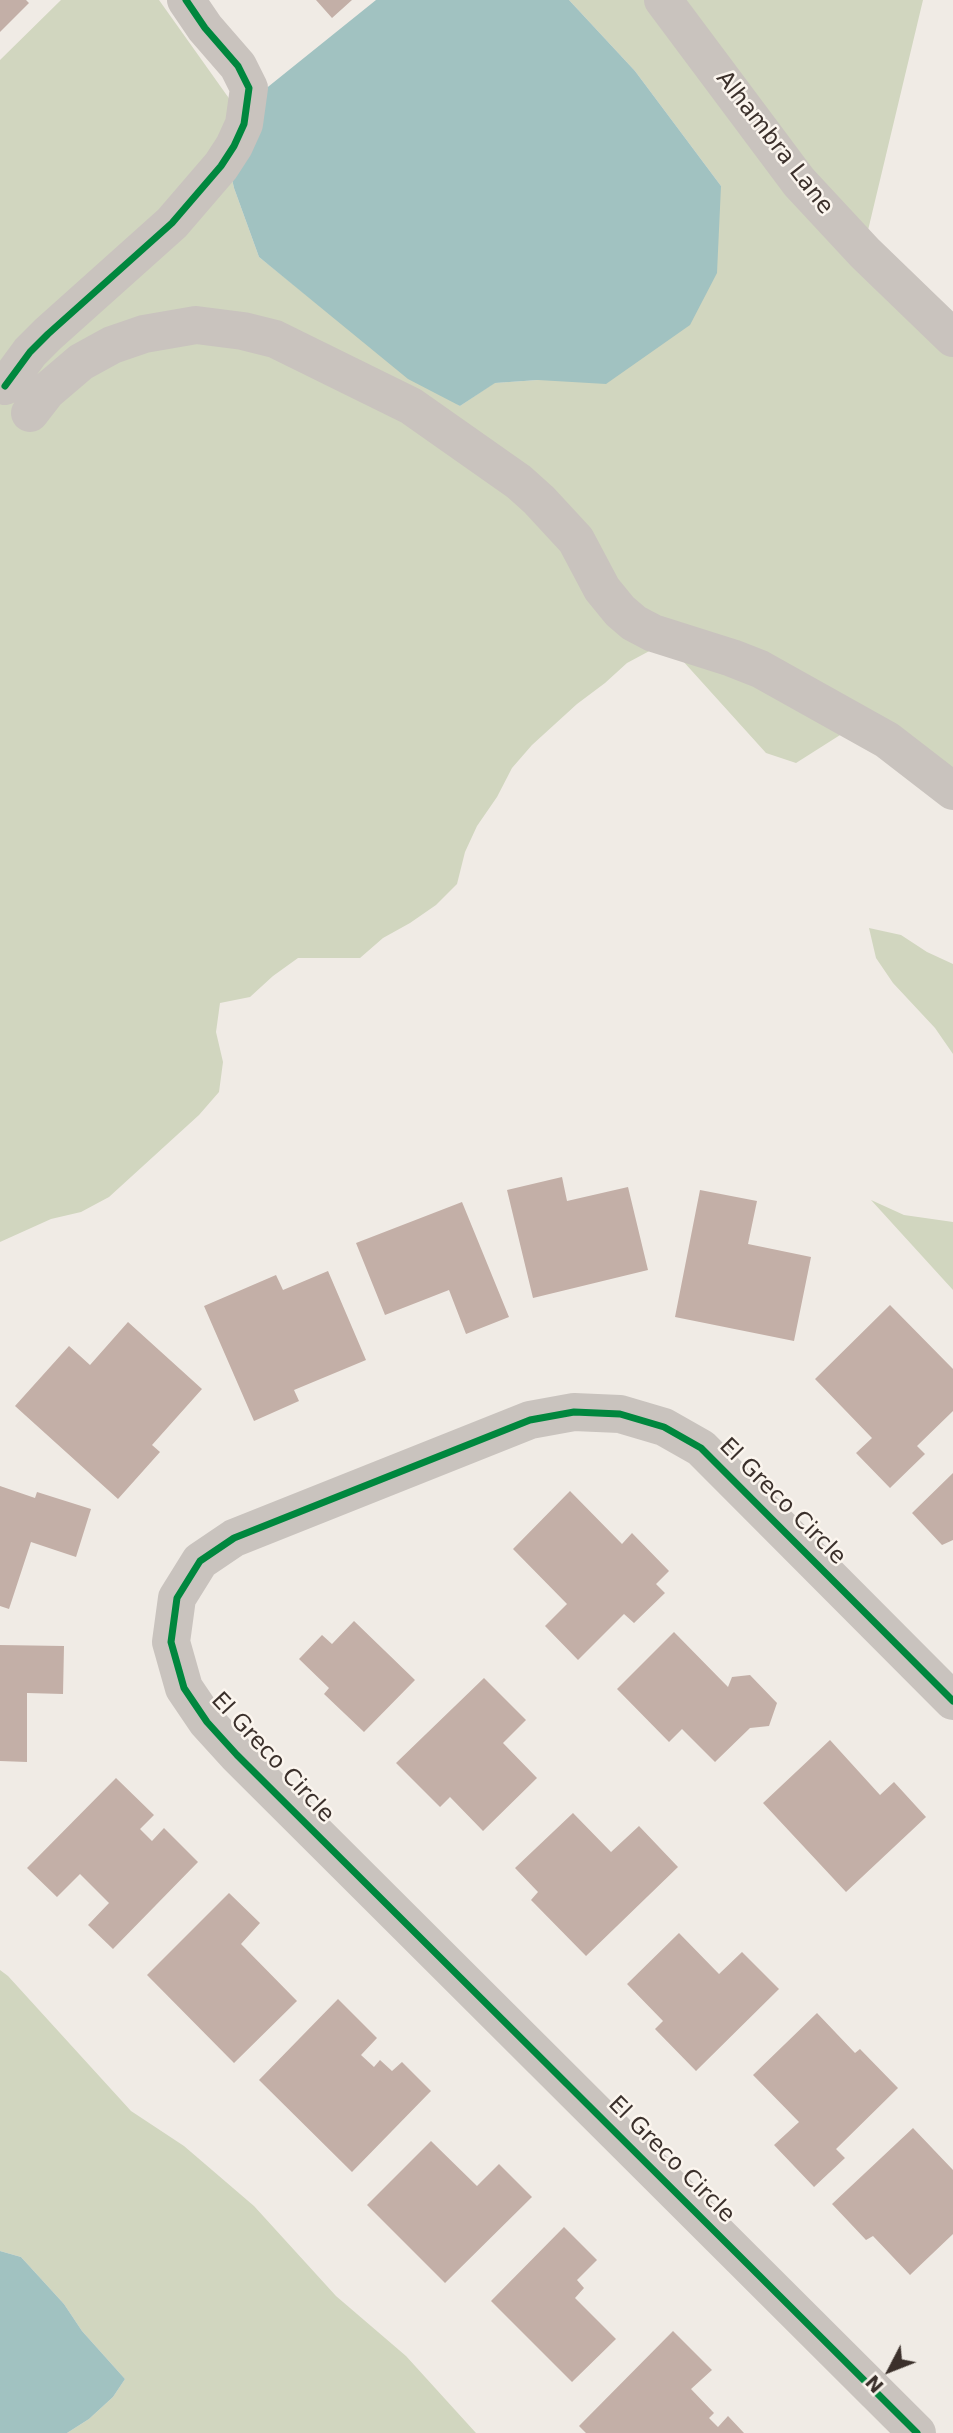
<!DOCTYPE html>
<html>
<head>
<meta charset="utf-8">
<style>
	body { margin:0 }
	#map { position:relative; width:953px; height:2433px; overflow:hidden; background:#f0ebe5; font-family:"DejaVu Sans",sans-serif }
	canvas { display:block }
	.north { position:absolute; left:855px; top:2335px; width:70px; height:70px; -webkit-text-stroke:5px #fbf5ee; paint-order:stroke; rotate:228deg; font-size:19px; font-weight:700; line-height:28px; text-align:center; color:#3b302b }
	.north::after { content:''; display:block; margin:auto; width:24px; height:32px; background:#3b302b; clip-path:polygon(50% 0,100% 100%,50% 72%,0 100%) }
</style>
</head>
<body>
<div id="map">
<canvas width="953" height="2433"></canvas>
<div class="north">N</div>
</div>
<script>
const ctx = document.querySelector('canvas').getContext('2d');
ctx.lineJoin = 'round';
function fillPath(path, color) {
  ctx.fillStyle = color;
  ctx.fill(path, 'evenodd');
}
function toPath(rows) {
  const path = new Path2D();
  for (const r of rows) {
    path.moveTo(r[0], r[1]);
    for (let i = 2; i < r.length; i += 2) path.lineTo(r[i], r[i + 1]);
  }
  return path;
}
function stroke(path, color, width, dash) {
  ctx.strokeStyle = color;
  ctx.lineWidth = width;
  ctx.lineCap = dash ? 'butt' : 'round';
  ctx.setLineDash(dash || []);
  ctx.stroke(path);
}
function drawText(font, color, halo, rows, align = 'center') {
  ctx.font = font + ' "DejaVu Sans",sans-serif';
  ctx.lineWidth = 5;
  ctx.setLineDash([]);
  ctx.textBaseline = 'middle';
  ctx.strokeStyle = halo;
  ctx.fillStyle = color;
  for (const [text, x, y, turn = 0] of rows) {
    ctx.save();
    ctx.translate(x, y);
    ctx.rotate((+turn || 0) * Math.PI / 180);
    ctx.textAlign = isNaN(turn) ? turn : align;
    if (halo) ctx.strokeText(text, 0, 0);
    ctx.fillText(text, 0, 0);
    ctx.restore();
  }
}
fillPath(toPath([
	[61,0,159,0,238,111,222,135,234,188,259,257,329,313,460,406,494,383,538,380,721,186,635,71,569,0,923,0,864,247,953,330,953,793,848,730,796,763,766,753,682,660,655,648,627,663,605,683,577,704,532,745,512,768,497,797,477,826,465,852,457,884,436,905,410,923,383,938,360,958,298,958,273,976,250,997,220,1003,216,1032,223,1062,219,1092,199,1115,109,1197,81,1212,51,1219,0,1242,0,60],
	[869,928,901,935,927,952,953,964,953,1054,935,1028,893,983,876,958],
	[871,1200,904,1215,953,1222,953,1290],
	[0,1970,8,1976,131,2111,184,2146,254,2206,336,2296,406,2356,476,2433,67,2433,89,2419,113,2397,125,2379,82,2331,64,2304,21,2257,0,2251]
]), '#d1d6bf');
fillPath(toPath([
	[376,0,569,0,635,71,721,186,717,273,690,325,606,384,538,380,495,383,460,406,408,379,259,257,234,188,222,135,238,111],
	[0,2251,21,2257,64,2304,82,2331,125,2379,113,2397,89,2419,67,2433,0,2433]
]), '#a1c2c1');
fillPath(toPath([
	[0,0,26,0,29,3,0,32],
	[316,0,352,0,332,18],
	[562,1177,567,1201,628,1187,648,1270,533,1298,507,1190],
	[700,1190,757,1201,748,1244,811,1257,794,1341,675,1317],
	[462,1202,509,1317,466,1334,449,1290,385,1315,356,1243],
	[328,1271,366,1360,294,1390,299,1401,254,1421,204,1306,276,1275,283,1290],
	[890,1305,953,1369,953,1411,917,1446,925,1454,890,1488,856,1453,872,1438,815,1379],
	[128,1322,202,1389,152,1445,160,1452,118,1499,15,1406,69,1346,90,1365],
	[953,1473,953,1540,942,1545,912,1513],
	[0,1486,35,1498,37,1492,91,1509,76,1557,31,1542,9,1609,0,1606],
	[570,1491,622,1544,632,1533,669,1571,656,1584,665,1593,634,1623,624,1614,578,1660,545,1626,567,1604,513,1549],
	[354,1621,415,1680,364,1732,324,1694,329,1688,299,1659,322,1635,332,1644],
	[674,1632,728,1687,732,1677,750,1675,777,1703,769,1726,750,1728,715,1762,682,1729,669,1742,617,1689],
	[0,1645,64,1646,63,1694,27,1693,27,1762,0,1761],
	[484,1678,526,1720,503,1743,537,1778,483,1831,450,1797,440,1807,396,1763],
	[830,1740,880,1795,894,1782,926,1817,846,1892,763,1803],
	[116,1778,154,1815,140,1829,152,1841,164,1828,198,1862,113,1949,88,1925,109,1903,80,1874,57,1897,27,1868],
	[573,1813,611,1852,639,1826,678,1867,586,1956,531,1900,538,1892,515,1868],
	[229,1893,260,1923,241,1944,297,2001,234,2063,147,1975],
	[679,1933,719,1974,742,1952,779,1989,696,2071,655,2029,663,2021,627,1984],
	[338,1999,377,2038,361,2055,374,2067,380,2060,392,2071,402,2062,431,2091,352,2172,259,2080],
	[817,2013,855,2053,860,2049,898,2088,836,2149,845,2158,814,2187,774,2145,799,2122,753,2075],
	[913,2128,953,2170,953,2234,910,2275,873,2236,866,2240,832,2204],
	[431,2141,477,2186,499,2164,532,2197,445,2283,367,2205],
	[564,2227,597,2260,577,2280,584,2288,575,2298,616,2339,572,2382,491,2301],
	[673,2331,712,2370,691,2389,714,2413,709,2418,718,2427,728,2416,744,2433,586,2433,579,2426]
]), '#c3afa7');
stroke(toPath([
	[663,0,799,182,865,253,953,338],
	[5,386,30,352,48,334,172,223,221,166,234,146,244,124,249,88,238,66,205,28,186,0],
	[30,413,47,391,81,362,112,345,144,334,196,325,243,331,275,339,411,406,519,482,539,500,576,540,602,589,620,611,634,623,653,633,732,658,760,669,887,740,953,791],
	[917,2433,237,1755,207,1722,184,1688,171,1642,177,1598,200,1561,234,1538,530,1420,574,1412,620,1414,664,1427,701,1448,953,1701]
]), '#c9c3be', 38);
stroke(toPath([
	[5,386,30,352,48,334,172,223,221,166,234,146,244,124,249,88,238,66,205,28,186,0],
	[917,2433,237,1755,207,1722,184,1688,171,1642,177,1598,200,1561,234,1538,530,1420,574,1412,620,1414,664,1427,701,1448,953,1701]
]), '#00873e', 7);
drawText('23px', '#3b302b', '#fbf5ee', [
	["Alhambra Lane",774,143,52],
	["El Greco Circle",782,1502,45],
	["El Greco Circle",272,1758,47],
	["El Greco Circle",671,2160,45]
]);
</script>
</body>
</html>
